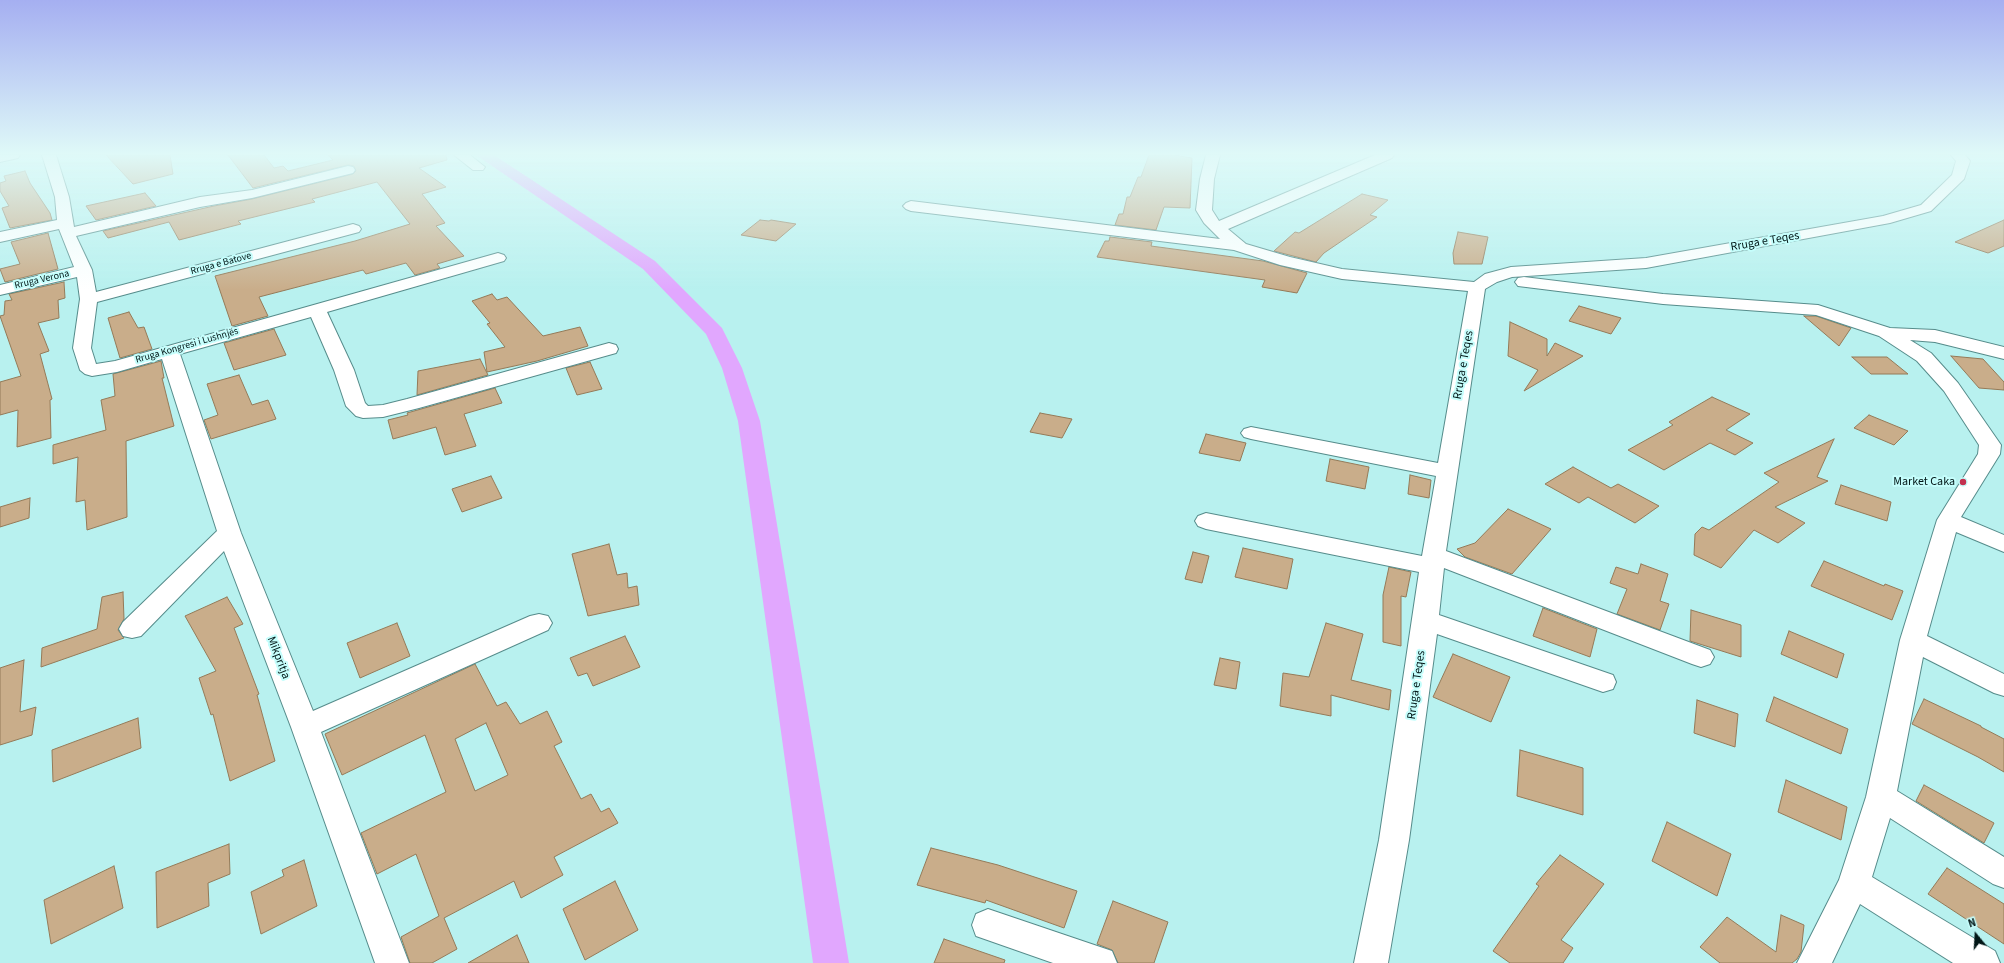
<!DOCTYPE html>
<html>
<head>
<meta charset="utf-8">
<style>
	body { margin:0 }
	#map { position:relative; width:2004px; height:963px; overflow:hidden; background:#b8f1ef; font-family:"Source Sans 3",sans-serif }
	canvas { display:block }
	.north { position:absolute; left:1956px; top:915px; width:40px; height:40px; -webkit-text-stroke:3px #c5fefc; paint-order:stroke; rotate:342deg; font-size:11px; font-weight:700; line-height:16px; text-align:center; color:#021717 }
	.north::after { content:''; display:block; margin:auto; width:14px; height:18px; background:#021717; clip-path:polygon(50% 0,100% 100%,50% 72%,0 100%) }
</style>
</head>
<body>
<div id="map">
<canvas width="2004" height="963"></canvas>
<div class="north">N</div>
</div>
<script>
const ctx = document.querySelector('canvas').getContext('2d');
ctx.lineJoin = 'round';
function toPath(rows) {
  const path = new Path2D();
  for (const r of rows) {
    path.moveTo(r[0], r[1]);
    for (let i = 2; i < r.length; i += 2) path.lineTo(r[i], r[i + 1]);
  }
  return path;
}
function fillPath(path, color) {
  ctx.fillStyle = color;
  ctx.fill(path, 'evenodd');
}
function stroke(path, color, width, dash) {
  ctx.strokeStyle = color;
  ctx.lineWidth = width;
  ctx.lineCap = dash ? 'butt' : 'round';
  ctx.setLineDash(dash || []);
  ctx.stroke(path);
}
function drawText(font, color, halo, rows, align = 'center') {
  ctx.font = font + ' "Source Sans 3",sans-serif';
  ctx.lineWidth = 4;
  ctx.setLineDash([]);
  ctx.textBaseline = 'middle';
  ctx.strokeStyle = halo;
  ctx.fillStyle = color;
  for (const [text, x, y, turn = 0] of rows) {
    ctx.save();
    ctx.translate(x, y);
    ctx.rotate((+turn || 0) * Math.PI / 180);
    ctx.textAlign = isNaN(turn) ? turn : align;
    if (halo) ctx.strokeText(text, 0, 0);
    ctx.fillText(text, 0, 0);
    ctx.restore();
  }
}
fillPath(toPath([
	[476,155,494,155,655,261,722,328,742,368,760,421,849,963,813,963,738,421,722,368,706,334,643,269,476,155]
]), '#e1a7fe');
const building = toPath([
	[106,155,170,155,173,174,133,184,106,155],
	[228,155,264,155,274,168,283,166,288,171,333,160,328,155,446,155,447,160,419,168,446,187,422,194,445,223,436,226,464,256,437,264,440,268,415,275,406,263,366,274,363,270,259,297,268,316,232,326,215,276,355,241,410,224,377,182,312,199,315,202,238,221,241,224,179,240,169,222,108,238,103,231,214,206,252,199,353,174,356,171,354,166,348,165,253,188,228,155],
	[1149,155,1175,155,1192,158,1190,208,1164,207,1156,230,1115,225,1119,214,1123,214,1127,197,1130,197,1138,177,1141,177,1149,155],
	[25,171,30,183,50,213,52,220,10,228,2,208,9,206,0,191,0,183,6,181,4,176,25,171],
	[145,193,156,206,96,220,86,206,145,193],
	[1362,194,1388,200,1370,215,1377,217,1324,253,1316,262,1274,251,1295,232,1299,233,1362,194],
	[760,220,769,221,771,220,796,224,776,241,741,235,760,220],
	[2004,220,2004,246,1988,253,1955,242,2004,220],
	[1458,232,1488,237,1482,264,1454,264,1453,253,1458,232],
	[48,233,58,269,5,282,0,269,20,264,11,242,48,233],
	[1110,237,1152,242,1151,246,1263,261,1307,273,1297,293,1262,287,1265,280,1097,257,1105,241,1109,241,1110,237],
	[64,282,65,298,58,300,59,318,38,323,49,351,40,354,52,399,50,400,51,438,17,447,18,410,0,415,0,382,21,376,0,316,4,315,5,301,12,300,9,294,64,282],
	[492,294,497,300,507,297,543,336,580,327,588,346,537,361,487,372,484,352,505,347,487,324,490,323,472,301,492,294],
	[1579,306,1621,318,1611,334,1569,321,1579,306],
	[129,312,138,328,144,327,152,349,120,358,108,318,129,312],
	[1804,316,1816,316,1851,328,1839,346,1804,316],
	[1510,322,1547,339,1547,356,1555,343,1583,356,1524,391,1538,370,1508,356,1510,322],
	[274,329,286,355,234,370,224,343,274,329],
	[1951,356,1983,359,2004,382,2004,390,1979,388,1951,356],
	[1852,357,1887,357,1908,374,1871,374,1852,357],
	[480,359,488,375,417,395,418,371,480,359],
	[161,361,164,378,162,378,174,426,126,441,127,517,87,530,85,500,76,502,78,457,53,464,53,445,106,430,101,400,115,396,113,374,161,361],
	[590,362,602,389,577,395,566,368,590,362],
	[239,375,252,405,268,400,276,419,211,439,204,420,218,415,207,384,239,375],
	[495,388,502,403,464,414,476,446,445,455,436,427,393,439,388,420,408,415,407,413,495,388],
	[1712,397,1750,414,1726,430,1753,443,1735,455,1710,443,1664,470,1628,450,1673,425,1669,422,1712,397],
	[1040,413,1072,419,1062,438,1030,432,1040,413],
	[1869,415,1908,431,1894,445,1854,428,1869,415],
	[1206,434,1246,443,1240,461,1199,453,1206,434],
	[1834,439,1817,477,1828,481,1775,507,1805,523,1778,543,1754,530,1721,568,1694,555,1695,534,1702,527,1709,530,1779,482,1764,473,1834,439],
	[1330,459,1369,467,1365,489,1326,481,1330,459],
	[1573,467,1611,488,1618,484,1659,506,1635,523,1588,497,1579,503,1545,484,1573,467],
	[1410,475,1431,480,1429,498,1408,494,1410,475],
	[491,476,502,498,462,512,452,489,491,476],
	[1841,485,1891,502,1887,521,1835,504,1841,485],
	[30,498,29,518,0,527,0,507,30,498],
	[1508,509,1551,529,1512,574,1465,557,1457,549,1475,543,1508,509],
	[609,544,617,575,627,573,628,588,637,586,639,605,588,616,572,554,609,544],
	[1243,548,1293,559,1287,589,1235,577,1243,548],
	[1193,552,1209,556,1202,583,1185,579,1193,552],
	[1824,561,1884,586,1885,584,1903,591,1892,620,1811,586,1824,561],
	[1641,564,1668,574,1660,601,1669,604,1660,630,1617,614,1627,589,1610,583,1616,567,1638,574,1641,564],
	[1389,567,1411,572,1406,597,1401,596,1401,646,1383,642,1383,595,1389,567],
	[123,592,124,619,118,630,124,638,41,667,42,648,97,629,102,597,123,592],
	[227,597,243,624,234,628,259,694,257,695,275,761,230,781,213,714,211,715,199,678,216,671,185,616,227,597],
	[1543,608,1597,629,1590,657,1533,636,1543,608],
	[1691,610,1741,625,1741,657,1690,641,1691,610],
	[397,623,410,656,360,678,347,643,397,623],
	[1326,623,1363,634,1351,680,1391,690,1389,710,1331,695,1331,716,1280,706,1283,673,1309,677,1326,623],
	[1789,631,1844,654,1837,678,1781,654,1789,631],
	[625,636,640,667,593,686,587,673,578,676,570,658,625,636],
	[1453,654,1510,677,1491,722,1433,697,1453,654],
	[1220,658,1240,662,1236,689,1214,685,1220,658],
	[24,660,20,712,36,707,32,735,0,745,0,668,24,660],
	[475,664,497,706,506,702,520,724,547,711,562,742,554,746,581,799,591,794,601,812,609,808,618,823,554,857,563,875,521,898,514,881,444,918,457,949,432,963,410,963,401,937,439,916,416,854,377,874,361,833,446,792,425,735,342,775,325,734,475,664],
	[486,723,508,775,475,791,455,739,486,723],
	[1774,697,1848,729,1841,754,1766,721,1774,697],
	[1924,699,1981,726,1981,727,2004,739,2004,772,1978,757,1912,724,1924,699],
	[1697,700,1738,714,1735,747,1694,733,1697,700],
	[138,718,141,748,53,782,52,750,138,718],
	[1520,750,1583,768,1583,815,1517,796,1520,750],
	[1786,780,1847,807,1841,840,1778,812,1786,780],
	[1924,785,1994,823,1984,843,1916,801,1924,785],
	[1667,822,1731,854,1717,896,1652,861,1667,822],
	[229,844,230,874,208,883,209,906,157,928,156,872,229,844],
	[931,848,998,865,1077,891,1064,928,986,900,985,903,917,885,931,848],
	[1560,855,1604,884,1561,940,1573,948,1563,963,1510,963,1493,951,1539,886,1536,884,1560,855],
	[304,860,317,906,261,934,251,892,284,876,282,870,304,860],
	[114,866,123,908,51,944,44,900,114,866],
	[1947,868,2004,904,2004,944,1928,894,1947,868],
	[615,881,638,930,585,960,563,909,615,881],
	[1113,901,1168,922,1154,963,1118,963,1112,950,1097,944,1113,901],
	[1781,915,1804,925,1801,952,1797,959,1792,963,1720,963,1700,947,1727,917,1776,952,1781,915],
	[517,935,529,963,468,963,517,935],
	[944,939,1005,960,1004,963,934,963,944,939]
]);
fillPath(building, '#c9ad8a');
stroke(building, '#947a58', 1);
const minor = toPath([
	[0,155,20,155,18,158,0,162,0,155],
	[42,155,56,155,69,197,74,227,200,197,252,190,348,166,353,167,355,170,353,173,252,198,200,207,76,236,92,270,96,292,353,224,359,226,361,229,359,232,97,302,91,348,96,364,115,361,498,253,504,255,506,258,504,261,327,312,354,370,365,403,368,406,383,405,407,399,609,343,616,345,618,349,616,353,419,408,383,417,363,418,356,416,346,406,334,370,311,317,180,354,241,533,313,711,530,616,539,614,548,616,552,623,548,630,321,732,409,963,375,963,291,727,224,551,141,636,132,638,123,636,119,629,123,622,217,531,162,359,117,372,92,376,85,374,80,370,73,348,80,299,77,277,0,295,0,285,74,267,59,229,0,242,0,232,57,220,55,197,42,155],
	[454,155,470,155,485,167,483,170,473,170,454,155],
	[1206,155,1220,155,1214,179,1212,210,1219,221,1375,155,1394,155,1392,158,1228,229,1246,244,1290,257,1342,269,1474,282,1485,274,1511,267,1646,258,1883,216,1921,205,1952,175,1956,161,1951,155,1965,155,1970,161,1964,179,1931,211,1890,223,1646,268,1512,277,1497,282,1485,289,1446,551,1710,650,1714,657,1710,664,1701,667,1692,664,1444,568,1439,615,1613,675,1616,682,1613,689,1603,692,1437,634,1409,840,1388,963,1354,963,1379,840,1419,572,1206,529,1198,526,1195,521,1198,516,1206,513,1422,556,1436,476,1251,439,1244,437,1241,433,1244,429,1251,427,1438,463,1468,291,1342,279,1280,265,1234,250,911,211,906,209,903,206,906,203,911,201,1220,239,1204,223,1196,210,1200,179,1206,155],
	[1524,277,1663,294,1818,305,1890,328,1935,330,2004,347,2004,359,1935,342,1910,340,1931,353,1958,383,2001,445,2000,454,1961,517,2004,535,2004,552,1956,532,1927,636,2004,674,2004,696,1994,693,1923,657,1897,791,2004,857,2004,888,1993,884,1890,818,1872,877,1995,951,2000,963,1953,963,1860,904,1832,963,1797,963,1839,880,1866,797,1900,640,1937,520,1978,454,1979,445,1944,391,1917,361,1879,336,1816,315,1663,304,1518,286,1515,282,1518,278,1524,277],
	[988,909,1112,951,1117,963,1053,963,976,936,972,925,976,914,988,909]
]);
stroke(minor, '#568c8b', 2);
fillPath(minor, '#fff');
const sky = ctx.createLinearGradient(0, 0, 0, 290);
sky.addColorStop(0, '#a5aff1');
sky.addColorStop(0.53, '#dff9f8');
sky.addColorStop(1, '#dff9f800');
ctx.fillStyle = sky;
ctx.fillRect(0, 0, 2004, 290);
for (const [x, y, r, color] of [
	[1963,482,4,"#c33250"]
]) {
  const dot = new Path2D();
  dot.arc(x, y, r, 0, 2 * Math.PI);
  ctx.fillStyle = color;
  ctx.fill(dot);
  stroke(dot, '#c5fefc', 1.5);
}
drawText('10px', '#021717', '#c5fefc', [
	["Rruga e Batove",221,264,-15],
	["Rruga Verona",42,280,-13],
	["Rruga Kongresi i Lushnjës",187,346,-16]
]);
drawText('12px', '#021717', '#c5fefc', [
	["Rruga e Teqes",1765,242,-10],
	["Rruga e Teqes",1464,365,-80],
	["Mikpritja",278,658,69],
	["Rruga e Teqes",1417,685,-82]
]);
drawText('12px', '#021717', '#c5fefc', [
	["Market Caka",1955,482]
], 'right');
</script>
</body>
</html>
